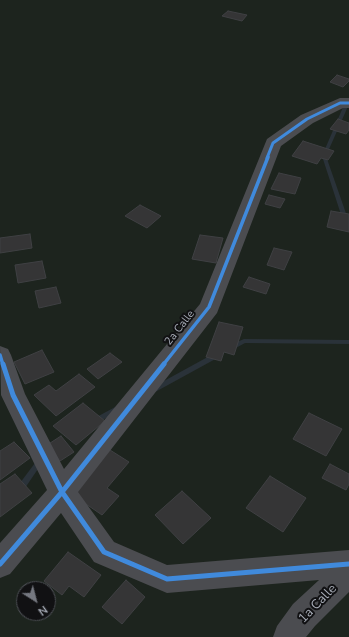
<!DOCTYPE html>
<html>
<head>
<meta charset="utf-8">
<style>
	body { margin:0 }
	#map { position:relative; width:349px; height:637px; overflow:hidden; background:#171717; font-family:"Nunito Sans",sans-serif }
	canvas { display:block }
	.north { position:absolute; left:16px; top:581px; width:40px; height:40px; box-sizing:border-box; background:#111113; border:1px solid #4d4f55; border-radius:50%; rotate:144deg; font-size:11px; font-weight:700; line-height:16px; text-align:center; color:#a8adb8 }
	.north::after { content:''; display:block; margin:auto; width:14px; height:18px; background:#757880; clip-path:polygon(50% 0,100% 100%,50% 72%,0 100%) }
</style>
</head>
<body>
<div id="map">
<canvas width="349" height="637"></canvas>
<div class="north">N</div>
</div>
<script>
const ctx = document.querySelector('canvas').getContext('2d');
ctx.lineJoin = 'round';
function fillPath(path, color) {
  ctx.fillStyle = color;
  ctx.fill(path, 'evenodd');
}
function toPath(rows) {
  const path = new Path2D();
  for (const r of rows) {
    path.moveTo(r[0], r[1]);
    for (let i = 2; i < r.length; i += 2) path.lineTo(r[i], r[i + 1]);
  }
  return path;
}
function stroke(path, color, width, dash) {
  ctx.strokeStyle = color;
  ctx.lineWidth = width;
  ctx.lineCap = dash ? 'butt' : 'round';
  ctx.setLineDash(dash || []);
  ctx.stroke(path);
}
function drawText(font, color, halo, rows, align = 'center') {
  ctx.font = font + ' "Nunito Sans",sans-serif';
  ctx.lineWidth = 4;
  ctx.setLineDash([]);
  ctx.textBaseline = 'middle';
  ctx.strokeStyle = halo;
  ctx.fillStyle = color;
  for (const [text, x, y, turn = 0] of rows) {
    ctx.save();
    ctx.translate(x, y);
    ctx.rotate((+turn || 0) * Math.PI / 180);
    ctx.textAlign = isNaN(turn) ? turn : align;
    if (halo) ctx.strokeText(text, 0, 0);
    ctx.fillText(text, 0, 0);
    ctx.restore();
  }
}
fillPath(toPath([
	[0,0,349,0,349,637,0,637],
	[24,589,48,589,48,613,24,613]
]), '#1d241e');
fillPath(toPath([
	[347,98,349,98,349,104,326,156,349,222,349,232,346,230,322,156,347,98],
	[244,339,349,340,349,344,245,343,232,350,228,350,227,348,228,346,244,339],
	[215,353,219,353,220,355,219,357,157,391,155,392,153,391,152,389,153,387,215,353],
	[117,406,119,407,120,409,119,411,97,423,95,424,93,423,92,421,93,419,117,406],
	[40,458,42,459,44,461,42,463,23,491,20,492,17,491,16,489,17,487,38,459,40,458]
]), '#2a3239');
const building = toPath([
	[228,11,247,15,242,21,222,16,228,11],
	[337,75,349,79,349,81,343,87,330,82,337,75],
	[338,119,349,123,349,130,346,134,330,129,338,119],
	[303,141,334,151,328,160,321,158,317,164,292,156,303,141],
	[279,173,301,178,295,194,271,189,279,173],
	[269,195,285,199,280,208,265,204,269,195],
	[140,205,161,216,147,228,125,216,140,205],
	[331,211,349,214,349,232,327,227,331,211],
	[30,234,32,248,0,253,0,238,30,234],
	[200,235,223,238,216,263,192,259,200,235],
	[274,248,292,252,284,270,267,265,274,248],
	[42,261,46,278,18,283,15,265,42,261],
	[249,277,270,284,266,294,243,287,249,277],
	[56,287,61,303,39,308,35,291,56,287],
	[219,322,243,327,234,355,224,352,221,361,206,357,219,322],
	[42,350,54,372,25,384,14,362,42,350],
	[110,353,122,362,98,379,87,369,110,353],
	[79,374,95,387,56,416,34,395,49,385,56,391,79,374],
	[83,403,105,421,76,445,53,426,83,403],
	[309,413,342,429,326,456,293,439,309,413],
	[61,436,74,452,60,461,47,445,61,436],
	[14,442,30,458,0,480,0,451,14,442],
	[110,450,129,462,107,488,119,496,102,515,70,493,110,450],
	[330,464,349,474,349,484,346,490,322,478,330,464],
	[15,474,32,493,0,517,0,484,15,474],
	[270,476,306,498,283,532,246,508,270,476],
	[182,491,211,518,183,544,155,515,182,491],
	[68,552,101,575,84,597,69,586,62,595,44,581,68,552],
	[126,580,145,597,122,624,102,607,126,580]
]);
fillPath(building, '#353536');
stroke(building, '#3f4043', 1);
fillPath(toPath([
	[340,98,349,98,349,108,343,108,313,123,281,146,217,313,78,492,114,542,167,565,349,550,349,592,315,626,306,637,273,637,277,626,293,604,319,580,167,593,94,562,61,513,10,574,0,578,0,543,47,490,1,395,0,346,8,349,11,355,25,394,64,469,200,304,267,139,301,115,340,98]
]), '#4b4c50');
stroke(toPath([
	[267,158,273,143,307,119,340,103,349,103]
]), '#408adc', 3);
stroke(toPath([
	[0,355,3,365],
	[163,365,209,307,268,157]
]), '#408adc', 3.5);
stroke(toPath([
	[3,364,13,395,62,492,104,552,167,579,349,564],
	[0,564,62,492,164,364]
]), '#408adc', 5);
drawText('11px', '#a8adb8', '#111113', [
	["2a Calle",180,328,-52]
]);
drawText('13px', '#a8adb8', '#111113', [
	["1a Calle",318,604,-46]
]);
</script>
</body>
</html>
